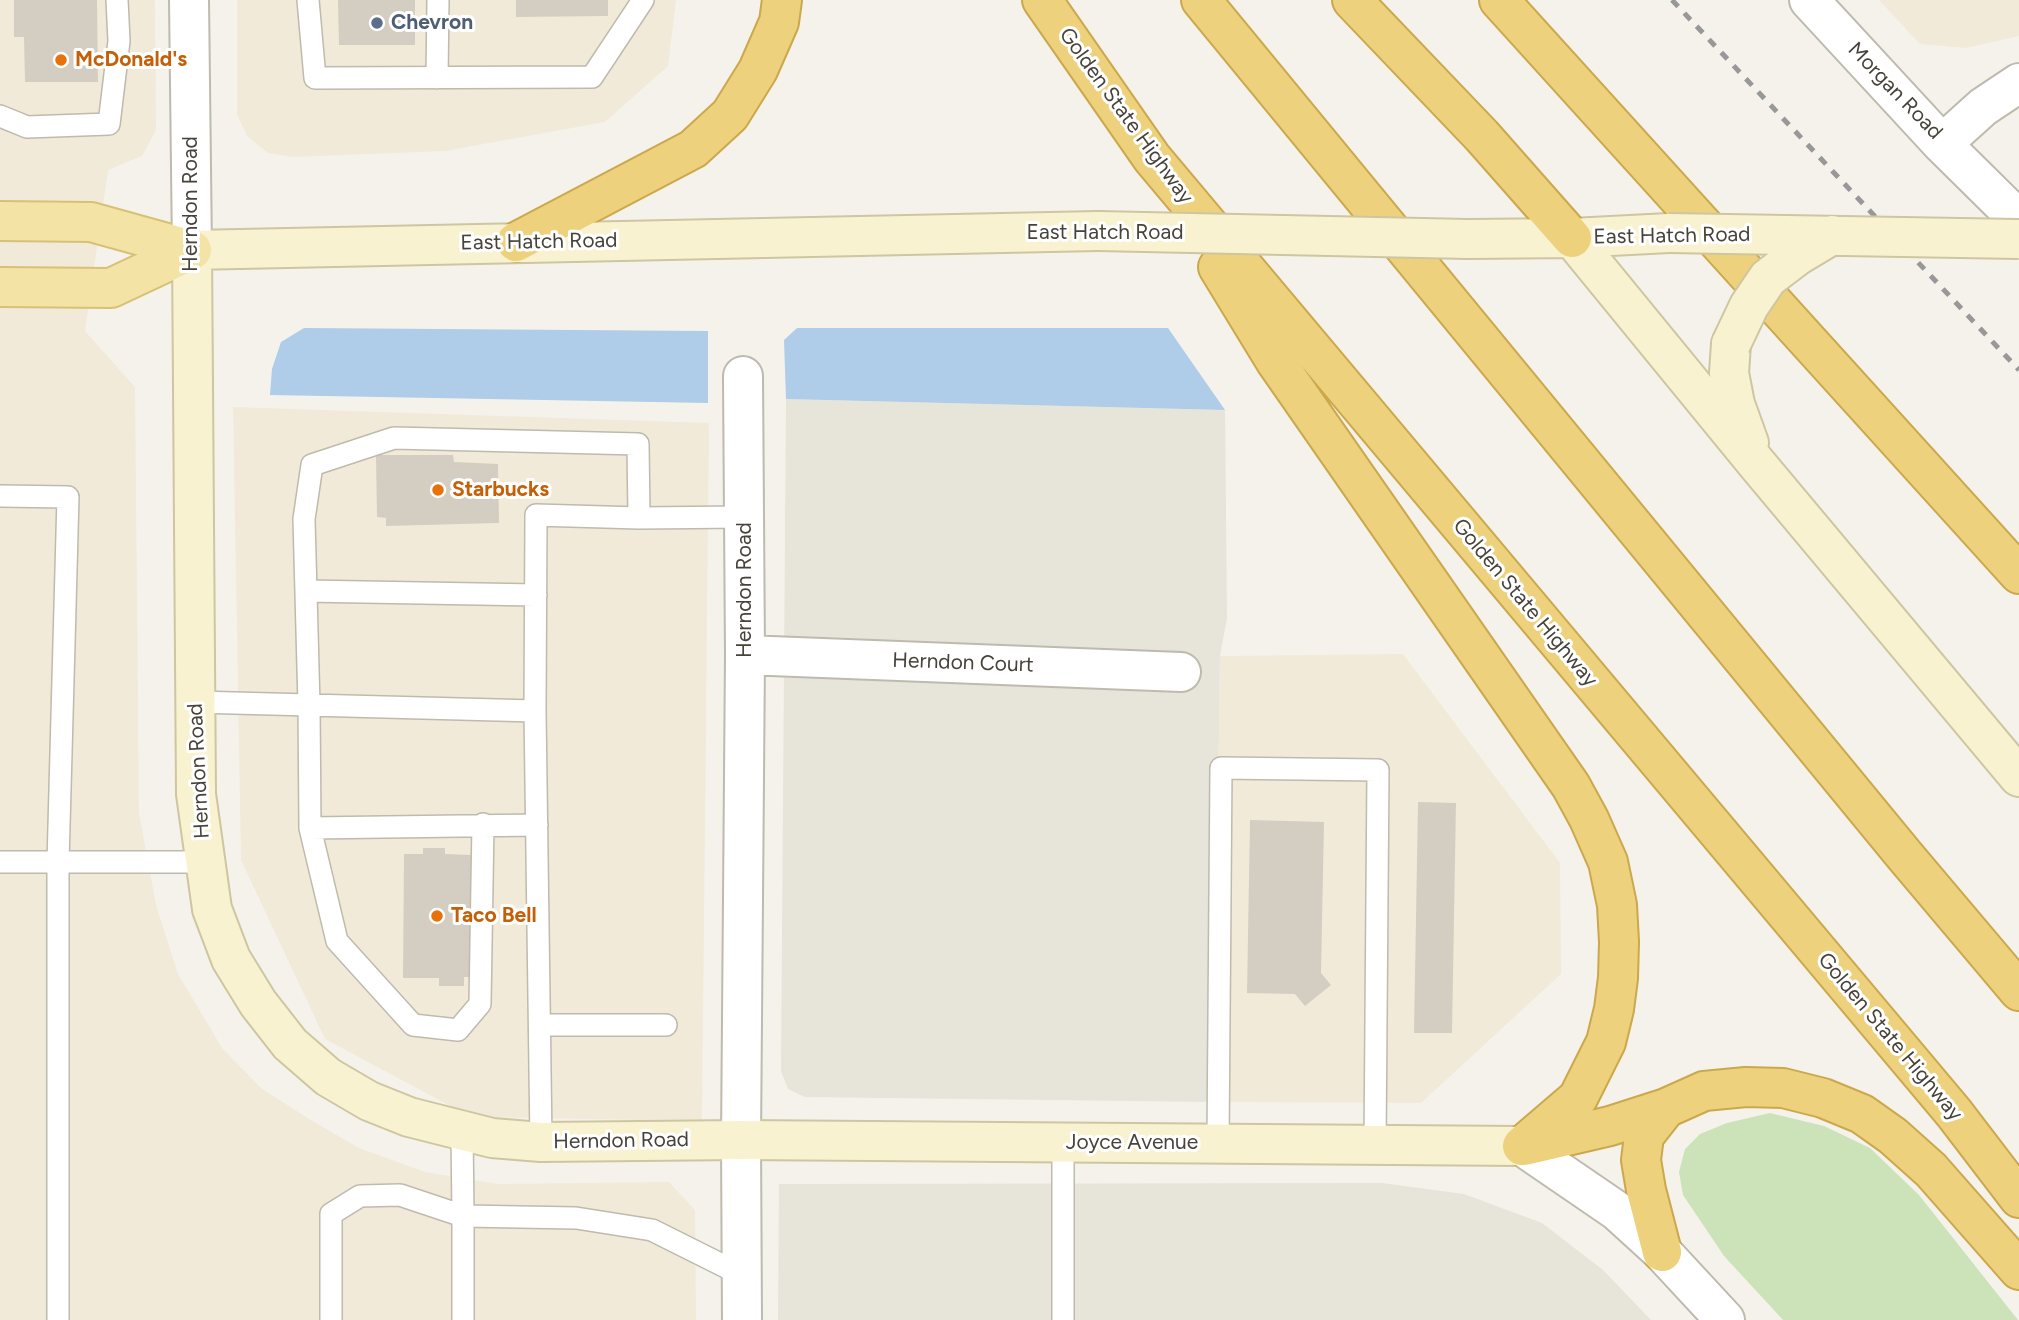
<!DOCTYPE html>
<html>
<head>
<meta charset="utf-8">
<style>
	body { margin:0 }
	canvas { display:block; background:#f4f2eb }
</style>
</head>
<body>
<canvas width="2019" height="1320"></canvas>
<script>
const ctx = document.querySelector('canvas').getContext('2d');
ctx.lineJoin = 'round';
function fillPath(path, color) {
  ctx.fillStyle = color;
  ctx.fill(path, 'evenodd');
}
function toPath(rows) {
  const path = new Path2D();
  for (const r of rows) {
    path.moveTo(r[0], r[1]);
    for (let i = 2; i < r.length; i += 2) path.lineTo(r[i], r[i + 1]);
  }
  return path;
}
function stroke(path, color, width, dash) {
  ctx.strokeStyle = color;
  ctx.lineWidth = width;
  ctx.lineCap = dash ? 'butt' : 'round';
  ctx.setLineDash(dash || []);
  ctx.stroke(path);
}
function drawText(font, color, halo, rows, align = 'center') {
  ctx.font = font + ' Figtree,sans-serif';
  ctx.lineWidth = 6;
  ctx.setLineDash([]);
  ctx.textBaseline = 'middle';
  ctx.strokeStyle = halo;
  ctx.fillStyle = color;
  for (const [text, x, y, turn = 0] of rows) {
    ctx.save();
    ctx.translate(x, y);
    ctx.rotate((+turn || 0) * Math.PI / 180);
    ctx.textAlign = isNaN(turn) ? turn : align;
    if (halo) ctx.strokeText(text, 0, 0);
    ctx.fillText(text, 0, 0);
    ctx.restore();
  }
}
fillPath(toPath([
	[786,399,1225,410,1227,618,1220,656,1214,1102,805,1097,788,1089,781,1071],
	[1382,1183,1464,1194,1542,1223,1603,1270,1651,1320,778,1320,779,1184]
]), '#e7e4da');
fillPath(toPath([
	[0,0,155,0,156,130,142,156,108,170,85,331,135,387,139,813,156,905,178,974,222,1048,261,1088,309,1119,359,1148,425,1172,498,1184,669,1182,695,1210,696,1320,0,1320],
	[237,0,676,0,668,66,605,122,445,151,292,157,268,153,247,136,237,114],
	[1879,0,2019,0,2019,36,1966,48,1920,44],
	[233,407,709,423,702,1121,471,1117,325,1039,241,860],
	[1403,654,1560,863,1561,974,1421,1103,1214,1102,1220,656]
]), '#f2ead9');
fillPath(toPath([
	[1770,1113,1824,1126,1870,1148,1919,1195,2018,1320,1783,1320,1724,1256,1683,1195,1679,1172,1685,1149,1700,1134,1727,1123]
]), '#cce3b9');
fillPath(toPath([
	[304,328,708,331,708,403,270,395,272,369,281,342],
	[797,328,1168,328,1225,410,786,399,784,340]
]), '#afcce9');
fillPath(toPath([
	[14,0,97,0,98,82,25,82,24,37,14,37],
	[338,0,415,0,415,45,339,45],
	[516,0,608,0,608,16,516,17],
	[376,455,453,455,454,462,498,464,499,523,386,526,386,518,377,517],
	[1418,802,1456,803,1452,1033,1414,1033],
	[1250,820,1324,822,1321,973,1331,985,1305,1006,1295,994,1247,993],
	[423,848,445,848,445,854,471,855,470,977,464,977,464,986,439,986,439,978,403,978,404,854,423,854]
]), '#d4cec2');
const service = toPath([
	[308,0,315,78,592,77,643,0],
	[437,78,438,0],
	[0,116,27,127,109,124,119,41,117,0],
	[0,496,68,497,58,862,58,1320],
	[639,518,744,517],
	[306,591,536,595],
	[196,702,535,711,541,1142],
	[483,824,480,1004,458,1030,413,1025,337,941,310,828,309,705,304,519,312,465,394,438,638,444,639,518,536,515,535,711],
	[310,828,537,825],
	[0,862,205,862],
	[540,1025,666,1025],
	[462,1131,463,1216,576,1218,652,1230,742,1275],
	[1218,1143,1221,768,1378,770,1375,1145],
	[331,1320,331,1214,360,1196,400,1195,463,1216,463,1320],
	[1063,1320,1063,1142]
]);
const minor = toPath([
	[745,655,1181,672],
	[742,1320,741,1140,745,655,743,376]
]);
const tertiary = toPath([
	[189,0,192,250],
	[1809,0,1942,144,2019,220],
	[1942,144,1983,107,2019,83],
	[1522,1146,1617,1211,1662,1252,1725,1320]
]);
const secondary = toPath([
	[1098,231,192,250,196,794,212,909,231,959,258,1003,290,1044,328,1077,369,1101,409,1117,492,1138,541,1142,741,1140,1522,1146],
	[1572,238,1757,464,2019,777],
	[1468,239,1572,238,1669,233],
	[1731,344,1729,373,1735,404,1749,443]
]);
const primary = toPath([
	[0,221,91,222,192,250],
	[0,287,111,288,192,250]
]);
const motorway = toPath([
	[1042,0,1152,158,1954,1113,2019,1198],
	[1201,0,1905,856,2019,991],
	[1352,0,1482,136,1572,238],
	[1499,0,2019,574],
	[516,242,693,149,730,115,758,70,779,22,782,0],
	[1218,267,1276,362,1571,786,1589,819,1608,862,1617,905,1619,942,1618,978,1614,1009,1606,1042,1578,1098,1522,1146],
	[1524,1146,1610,1126,1666,1108,1704,1091,1746,1087,1783,1088,1823,1098,1862,1114,1893,1136,1931,1170,2019,1270],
	[1662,1252,1646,1190,1641,1160,1644,1136,1666,1108]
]);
stroke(service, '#bebaae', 24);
stroke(minor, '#bebaae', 42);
stroke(tertiary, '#bebaae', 42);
stroke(secondary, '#cec6a0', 42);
stroke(primary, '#d6c176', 42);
stroke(motorway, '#cca84d', 42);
stroke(service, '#fff', 21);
stroke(minor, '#fff', 38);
stroke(tertiary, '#fff', 38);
stroke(secondary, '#f9f2d0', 38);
stroke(primary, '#f3e3a5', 38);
stroke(motorway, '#edd17c', 38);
stroke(toPath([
	[1672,0,2019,370]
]), '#989898', 5, [9, 9]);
const secondaryBridge = toPath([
	[1098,231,1468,239],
	[1669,233,2019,239],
	[1731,344,1749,306,1768,278,1797,256,1832,235]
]);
stroke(secondaryBridge, '#cec6a0', 42, []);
stroke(secondaryBridge, '#f9f2d0', 38);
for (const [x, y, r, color] of [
	[377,23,7,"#5c6f8a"],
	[61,60,7,"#e8710a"],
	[438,490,7,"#e8710a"],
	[437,916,7,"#e8710a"]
]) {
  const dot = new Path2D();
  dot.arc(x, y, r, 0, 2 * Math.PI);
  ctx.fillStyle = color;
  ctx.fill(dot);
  stroke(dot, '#fff', 2.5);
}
drawText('bold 21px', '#4e5e75', '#fff', [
	["Chevron",391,23]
], 'left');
drawText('bold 21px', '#c56008', '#fff', [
	["McDonald's",75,60],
	["Starbucks",452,490],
	["Taco Bell",451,916]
], 'left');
drawText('21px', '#47433a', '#fff', [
	["Morgan Road",1895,91,46],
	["Golden State Highway",1126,116,54],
	["Herndon Road",191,204,-90],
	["East Hatch Road",1105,233],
	["East Hatch Road",1672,236,-1],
	["East Hatch Road",539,242,-1],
	["Herndon Road",745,590,-90],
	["Golden State Highway",1525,603,50],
	["Herndon Court",963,663,2],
	["Herndon Road",199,771,-93],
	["Golden State Highway",1890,1037,50],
	["Herndon Road",621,1141,-1],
	["Joyce Avenue",1132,1143]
]);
</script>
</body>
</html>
